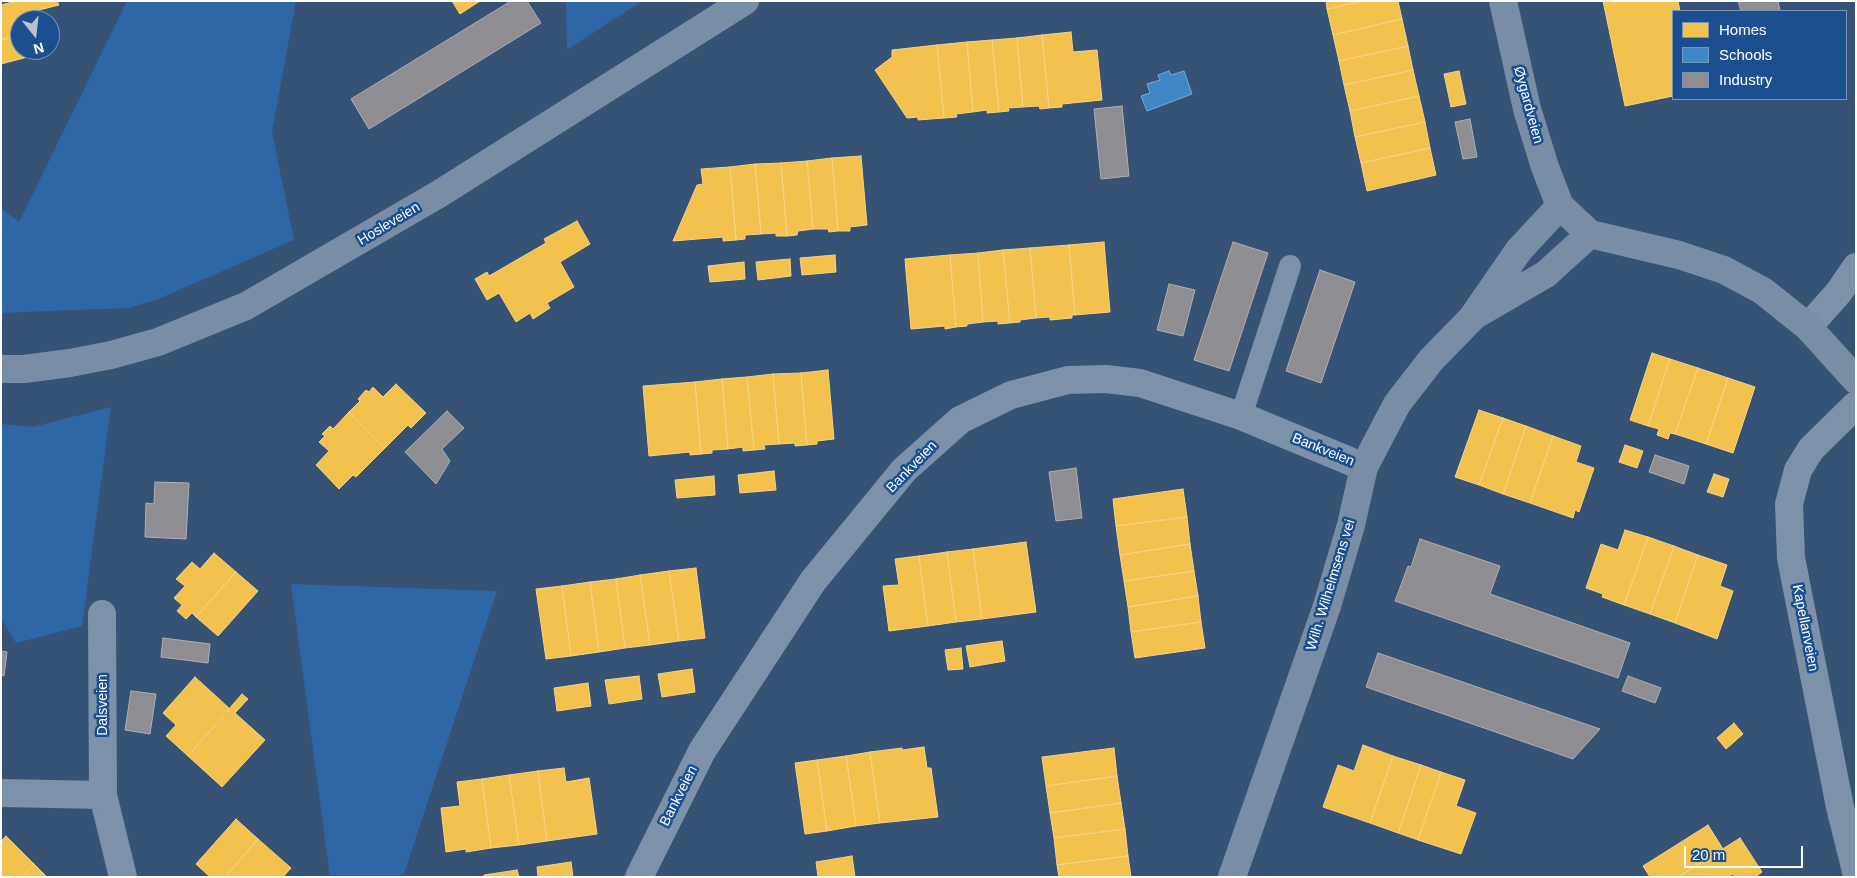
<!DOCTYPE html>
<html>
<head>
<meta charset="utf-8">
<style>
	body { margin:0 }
	#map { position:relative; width:1857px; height:878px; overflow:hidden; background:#365274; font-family:Helvetica,sans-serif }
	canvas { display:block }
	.frame { position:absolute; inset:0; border:2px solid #fff; pointer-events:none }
	.legend { position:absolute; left:1672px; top:10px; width:175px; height:90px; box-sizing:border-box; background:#1b4f8f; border:1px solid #7695bc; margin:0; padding:6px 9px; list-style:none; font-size:15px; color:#fff }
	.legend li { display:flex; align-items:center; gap:10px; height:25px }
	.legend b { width:25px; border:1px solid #7695bc }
	.north { position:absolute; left:10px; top:10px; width:50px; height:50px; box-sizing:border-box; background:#1b4f8f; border:1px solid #7695bc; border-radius:50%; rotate:164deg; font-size:14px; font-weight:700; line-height:20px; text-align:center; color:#fff }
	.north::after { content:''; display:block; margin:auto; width:18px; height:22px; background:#b9c2ce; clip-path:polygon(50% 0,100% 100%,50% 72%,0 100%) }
	.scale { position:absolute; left:1684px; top:846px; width:119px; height:22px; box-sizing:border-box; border:2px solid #fff; border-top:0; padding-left:6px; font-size:15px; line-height:18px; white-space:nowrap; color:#fff; -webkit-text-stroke:4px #1b4f8f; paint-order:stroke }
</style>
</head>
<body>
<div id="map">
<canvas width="1857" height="878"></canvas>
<div class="frame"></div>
<ul class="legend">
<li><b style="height:14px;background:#f2c14e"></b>Homes</li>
<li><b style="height:14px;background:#3f88c5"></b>Schools</li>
<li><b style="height:14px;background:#8d8d92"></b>Industry</li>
</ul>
<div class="north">N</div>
<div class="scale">20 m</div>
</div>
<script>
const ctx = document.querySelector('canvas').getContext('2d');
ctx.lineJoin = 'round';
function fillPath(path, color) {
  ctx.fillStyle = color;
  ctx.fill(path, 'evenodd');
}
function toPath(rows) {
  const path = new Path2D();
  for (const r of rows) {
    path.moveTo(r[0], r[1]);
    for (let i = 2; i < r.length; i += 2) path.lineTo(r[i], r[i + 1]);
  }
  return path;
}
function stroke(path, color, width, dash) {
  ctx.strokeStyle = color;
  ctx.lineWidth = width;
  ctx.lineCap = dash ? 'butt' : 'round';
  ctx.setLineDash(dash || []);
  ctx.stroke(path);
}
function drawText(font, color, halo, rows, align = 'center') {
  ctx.font = font + ' Helvetica,sans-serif';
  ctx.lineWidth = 5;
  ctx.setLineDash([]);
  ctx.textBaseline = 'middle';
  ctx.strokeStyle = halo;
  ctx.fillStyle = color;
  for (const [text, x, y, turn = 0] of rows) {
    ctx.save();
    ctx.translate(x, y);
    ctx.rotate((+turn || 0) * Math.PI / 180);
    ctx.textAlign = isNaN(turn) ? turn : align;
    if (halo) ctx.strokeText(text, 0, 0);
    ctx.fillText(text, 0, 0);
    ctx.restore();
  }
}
fillPath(toPath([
	[127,1,296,1,272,132,294,240,156,300,128,308,1,313,1,208,19,222],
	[566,1,642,1,567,50],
	[111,407,82,626,16,643,1,618,1,424,33,427],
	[291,584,497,591,403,877,330,877]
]), '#2f66a5');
const homes = toPath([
	[16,1,57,1,59,5,35,11,38,20,20,20,20,35,1,40,1,5,16,1],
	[452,1,480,1,460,14,452,1],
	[1326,1,1363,1,1327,9,1326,1],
	[1363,1,1398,1,1402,19,1333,35,1327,9,1363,1],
	[1603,1,1678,1,1680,11,1673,11,1673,96,1625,106,1603,1],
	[1402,19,1408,46,1339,61,1333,35,1402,19],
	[1071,32,1073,52,1097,50,1102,100,1062,104,1062,107,1049,108,1042,35,1071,32],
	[20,35,20,50,46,50,47,52,1,64,1,40,20,35],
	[1042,35,1049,108,1040,109,1039,106,1023,107,1017,38,1042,35],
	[1017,38,1023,107,1008,108,1009,111,999,112,992,40,1017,38],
	[992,40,999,112,987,113,987,110,973,112,967,42,992,40],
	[967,42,973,112,956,114,957,117,944,118,937,45,967,42],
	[937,45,944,118,918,120,918,117,907,118,875,70,892,57,892,50,937,45],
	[1408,46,1413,70,1344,85,1339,61,1408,46],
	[1413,70,1419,96,1350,111,1344,85,1413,70],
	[1459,71,1466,104,1451,107,1444,74,1459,71],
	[1419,96,1425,122,1355,137,1350,111,1419,96],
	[1425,122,1430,148,1361,163,1355,137,1425,122],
	[1430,148,1436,175,1367,191,1361,163,1430,148],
	[861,156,867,225,850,227,850,231,838,231,832,158,861,156],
	[832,158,838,231,829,232,828,229,813,229,807,161,832,158],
	[807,161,813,229,798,231,797,235,787,236,781,163,807,161],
	[781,163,787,236,776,236,776,233,761,234,755,164,781,163],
	[755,164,761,234,745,235,745,239,736,240,730,167,755,164],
	[730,167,736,240,723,241,723,237,673,241,697,185,703,184,701,169,730,167],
	[577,221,590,244,560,262,574,287,547,303,550,308,533,319,530,313,516,322,499,293,487,300,475,279,487,272,489,276,546,243,544,239,577,221],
	[1104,242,1110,312,1075,315,1069,245,1104,242],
	[1069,245,1075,315,1072,315,1072,318,1050,320,1050,317,1036,318,1030,248,1069,245],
	[1030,248,1036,318,1020,320,1020,322,1010,323,1003,250,1030,248],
	[1003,250,1010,323,998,324,998,321,983,322,978,253,1003,250],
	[978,253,983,322,967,324,967,326,956,327,950,255,978,253],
	[835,255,836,272,802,275,800,258,835,255],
	[950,255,956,327,945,329,945,326,911,329,905,259,950,255],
	[790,259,791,276,758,280,756,262,790,259],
	[744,262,745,279,710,282,708,266,744,262],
	[1652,353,1670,359,1648,426,1630,420,1652,353],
	[1670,359,1698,368,1675,434,1670,433,1668,439,1657,435,1659,429,1648,426,1670,359],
	[1698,368,1728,378,1706,444,1675,434,1698,368],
	[828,370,834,439,817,441,817,444,807,445,801,373,828,370],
	[801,373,807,445,795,446,795,443,779,444,773,374,801,373],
	[773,374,779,444,764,445,765,449,754,450,747,377,773,374],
	[747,377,754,450,743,451,743,447,728,449,722,379,747,377],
	[1728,378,1755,387,1733,453,1706,444,1728,378],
	[722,379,728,449,712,450,712,453,701,454,695,382,722,379],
	[695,382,701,454,690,455,690,452,649,456,643,386,695,382],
	[396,384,426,413,411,428,408,425,385,448,349,412,360,401,358,399,366,390,369,392,373,387,383,397,396,384],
	[1479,410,1503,418,1479,485,1455,477,1479,410],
	[349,412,385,448,356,477,353,475,339,489,316,465,329,451,319,442,325,436,322,434,330,426,333,429,349,412],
	[1503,418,1526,426,1503,494,1479,485,1503,418],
	[1526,426,1553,436,1530,503,1503,494,1526,426],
	[1553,436,1581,446,1576,462,1594,468,1579,512,1575,510,1573,518,1530,503,1553,436],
	[1625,445,1643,451,1637,468,1619,462,1625,445],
	[774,471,776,490,740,493,738,475,774,471],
	[1714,474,1729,479,1723,497,1707,492,1714,474],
	[714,476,715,495,677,498,675,480,714,476],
	[1183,489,1187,517,1116,526,1113,499,1183,489],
	[1187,517,1190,544,1120,555,1116,526,1187,517],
	[1625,530,1648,537,1624,605,1602,597,1603,594,1586,588,1601,544,1618,550,1625,530],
	[1648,537,1674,546,1650,614,1624,605,1648,537],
	[1026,542,1036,612,982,619,973,549,1026,542],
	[1190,544,1194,571,1124,581,1120,555,1190,544],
	[1674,546,1698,555,1675,623,1650,614,1674,546],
	[973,549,982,619,956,622,947,552,973,549],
	[947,552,956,622,928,626,919,556,947,552],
	[214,553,236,572,196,617,192,613,186,619,177,611,182,605,174,598,185,586,176,579,192,562,200,569,214,553],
	[1698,555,1727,565,1720,586,1733,591,1717,639,1675,623,1698,555],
	[919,556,928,626,889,631,883,586,899,585,895,559,919,556],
	[696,568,705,638,679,641,669,571,696,568],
	[669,571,679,641,650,645,640,575,669,571],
	[1194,571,1198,596,1128,607,1124,581,1194,571],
	[236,572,258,591,218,636,196,617,236,572],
	[640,575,650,645,625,648,616,579,640,575],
	[616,579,625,648,599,652,590,582,616,579],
	[590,582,599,652,571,656,562,586,590,582],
	[562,586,571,656,546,659,536,589,562,586],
	[1198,596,1201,622,1131,632,1128,607,1198,596],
	[1201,622,1205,648,1135,658,1131,632,1201,622],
	[1002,641,1005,661,970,667,966,646,1002,641],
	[961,648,963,669,948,670,945,650,961,648],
	[692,669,695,692,662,697,658,674,692,669],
	[639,676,642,699,609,704,605,680,639,676],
	[195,677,230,709,188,756,166,736,176,725,163,713,195,677],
	[588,683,591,706,557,711,554,688,588,683],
	[242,694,248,699,235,713,265,740,222,787,188,756,242,694],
	[1734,723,1743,734,1726,749,1717,738,1734,723],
	[1363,745,1393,756,1370,823,1323,807,1338,765,1354,771,1363,745],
	[924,747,927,768,931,768,938,817,880,823,870,752,902,748,902,750,924,747],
	[1114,748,1117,776,1046,786,1042,757,1114,748],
	[870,752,880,823,856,826,846,756,870,752],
	[846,756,856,826,827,831,817,760,846,756],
	[1393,756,1421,765,1398,833,1370,823,1393,756],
	[817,760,827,831,805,834,795,763,817,760],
	[1421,765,1441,772,1418,840,1398,833,1421,765],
	[564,768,566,782,589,778,597,834,547,841,538,771,564,768],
	[538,771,547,841,519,845,509,775,538,771],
	[1441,772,1465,780,1456,806,1476,813,1461,854,1418,840,1441,772],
	[509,775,519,845,491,848,482,779,509,775],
	[1117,776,1121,803,1050,813,1046,786,1117,776],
	[482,779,491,848,466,852,466,849,446,852,441,808,460,806,457,782,482,779],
	[1121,803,1125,829,1054,838,1050,813,1121,803],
	[236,819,258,839,225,877,210,877,196,864,236,819],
	[1708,825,1723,849,1678,877,1650,877,1643,866,1708,825],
	[1125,829,1128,856,1057,865,1054,838,1125,829],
	[6,836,34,864,21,877,1,877,1,841,6,836],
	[1740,838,1762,872,1755,877,1735,877,1733,874,1729,877,1678,877,1740,838],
	[258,839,291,868,283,877,265,877,264,875,262,877,225,877,258,839],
	[852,856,855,877,818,877,816,862,852,856],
	[1128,856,1131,877,1059,877,1057,865,1128,856],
	[571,862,573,877,538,877,537,867,571,862],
	[34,864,47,877,21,877,34,864],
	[517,870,519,877,484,877,484,875,517,870]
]);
fillPath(homes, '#f2c14e');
stroke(homes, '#f6d483', 1);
const schools = toPath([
	[1169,71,1171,75,1184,71,1192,94,1147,111,1141,96,1150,93,1147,84,1160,80,1158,75,1169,71]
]);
fillPath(schools, '#3f88c5');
stroke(schools, '#79acd6', 1);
const industry = toPath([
	[511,1,527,1,541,23,369,129,351,99,511,1],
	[1738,1,1778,1,1780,11,1741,11,1738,1],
	[1122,106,1129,176,1101,179,1094,109,1122,106],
	[1470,119,1477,157,1463,159,1455,122,1470,119],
	[1233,242,1268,253,1229,371,1194,360,1233,242],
	[1320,270,1355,282,1321,383,1286,371,1320,270],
	[1169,284,1195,290,1183,336,1157,330,1169,284],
	[447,411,464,428,442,449,450,461,436,484,405,452,447,411],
	[1655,455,1689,466,1684,484,1649,472,1655,455],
	[1076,468,1082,518,1056,521,1049,472,1076,468],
	[155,482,189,483,186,539,145,537,146,503,154,504,155,482],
	[1420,539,1500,566,1490,594,1630,643,1618,678,1395,601,1408,566,1411,567,1420,539],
	[163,638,210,644,208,663,161,657,163,638],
	[1,651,7,652,4,676,1,675,1,651],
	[1378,653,1600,729,1573,759,1366,687,1378,653],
	[1628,676,1661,688,1655,703,1622,691,1628,676],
	[131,691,156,694,150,734,125,730,131,691]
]);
fillPath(industry, '#8d8d92');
stroke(industry, '#afafb3', 1);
stroke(toPath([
	[1241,416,1290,266]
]), '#7d92a8', 22);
stroke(toPath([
	[1808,327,1839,292,1856,267],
	[1856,405,1811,449,1798,470,1789,504,1791,558,1840,807,1856,871],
	[102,614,103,795,123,877],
	[1,793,103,795],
	[639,877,702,751,813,581,904,470,960,420,1011,395,1068,380,1106,379,1140,383,1241,416,1364,467]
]), '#7d92a8', 28);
stroke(toPath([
	[1503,1,1527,109,1545,167,1560,206,1590,234,1679,255,1724,270,1763,291,1808,327,1856,380],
	[1479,313,1546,274,1590,234],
	[1,369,24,369,70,363,111,355,158,342,246,306,439,194,745,1],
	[1232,877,1327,606,1351,525,1364,467,1397,404,1431,360,1472,318,1519,250,1560,206]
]), '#798da4', 28);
drawText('14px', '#fff', '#1b4f8f', [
	["Øygardveien",1528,105,75],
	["Hosleveien",389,224,-31],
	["Bankveien",1323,450,22],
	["Bankveien",912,467,-46],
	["Wilh. Wilhelmsens vei",1331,585,-73],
	["Kapellanveien",1805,628,79],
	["Dalsveien",103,705,-90],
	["Bankveien",679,796,-63]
]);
</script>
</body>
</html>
